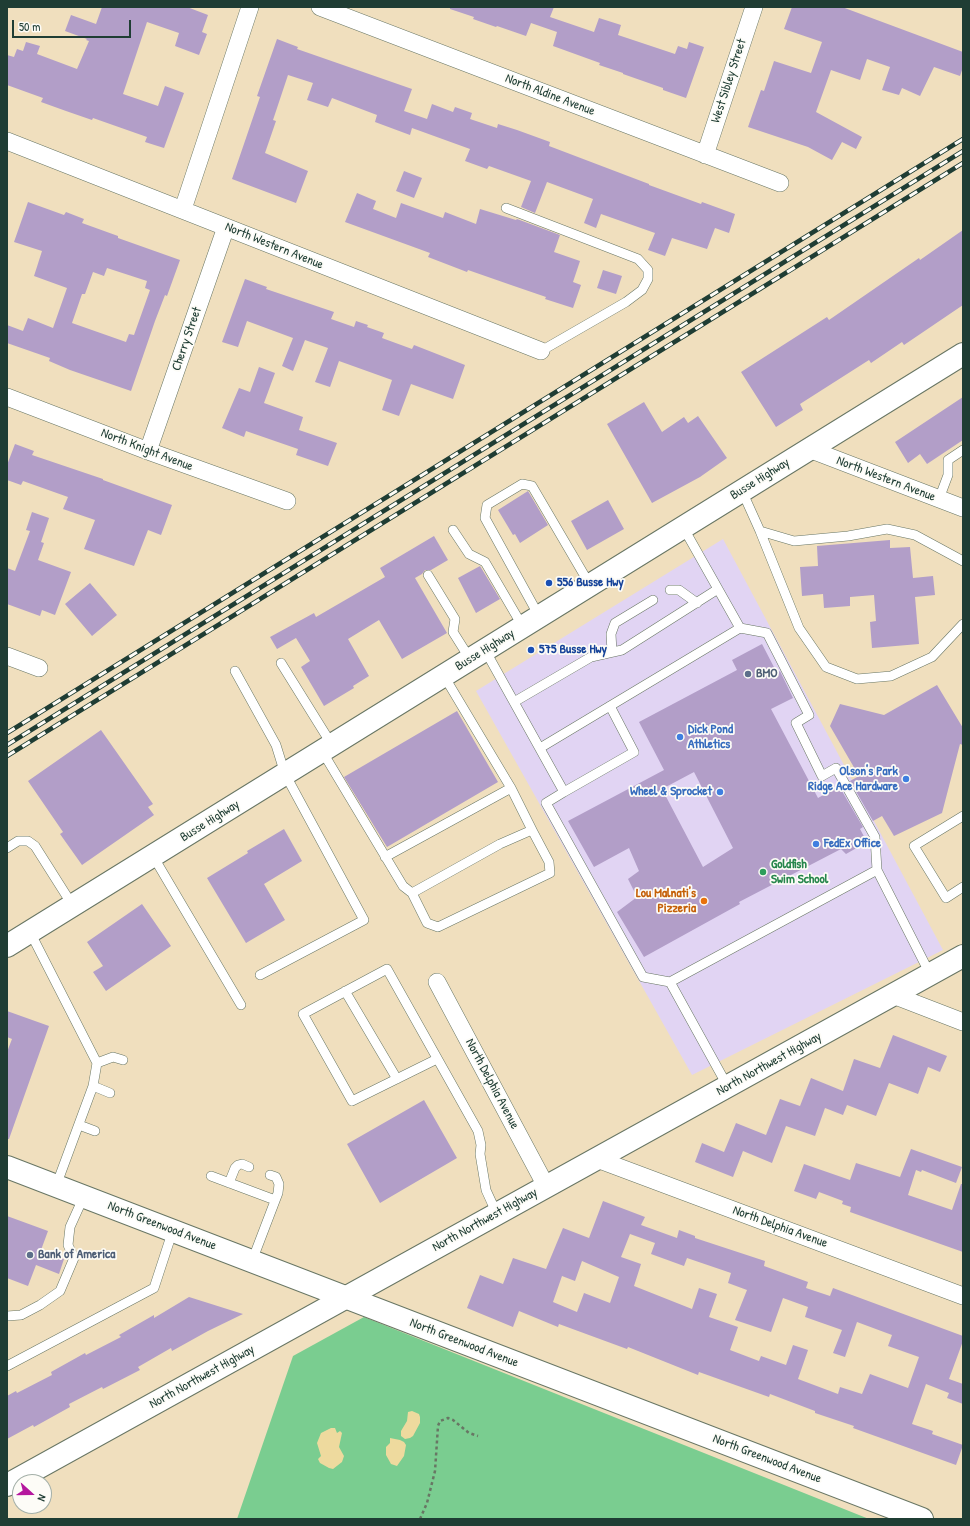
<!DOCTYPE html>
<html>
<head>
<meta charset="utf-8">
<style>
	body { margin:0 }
	#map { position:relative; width:970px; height:1526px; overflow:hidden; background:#f0dfbe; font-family:"Patrick Hand",sans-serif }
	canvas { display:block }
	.frame { position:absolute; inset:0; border:8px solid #1f3d34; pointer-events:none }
	.north { position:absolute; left:12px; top:1474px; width:40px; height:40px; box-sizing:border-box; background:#fdfcf7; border:1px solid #a4b0a9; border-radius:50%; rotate:111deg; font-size:11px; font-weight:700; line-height:16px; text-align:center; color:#1f3d34 }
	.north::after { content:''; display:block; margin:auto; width:14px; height:18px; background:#b5179e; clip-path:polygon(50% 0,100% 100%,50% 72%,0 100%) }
	.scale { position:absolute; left:12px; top:20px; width:119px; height:18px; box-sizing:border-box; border:2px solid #1f3d34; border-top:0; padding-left:5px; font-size:12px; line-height:14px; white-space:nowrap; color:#1f3d34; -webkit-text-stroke:3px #fdfcf7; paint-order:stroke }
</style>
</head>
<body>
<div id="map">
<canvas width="970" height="1526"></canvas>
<div class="frame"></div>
<div class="north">N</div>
<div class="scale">50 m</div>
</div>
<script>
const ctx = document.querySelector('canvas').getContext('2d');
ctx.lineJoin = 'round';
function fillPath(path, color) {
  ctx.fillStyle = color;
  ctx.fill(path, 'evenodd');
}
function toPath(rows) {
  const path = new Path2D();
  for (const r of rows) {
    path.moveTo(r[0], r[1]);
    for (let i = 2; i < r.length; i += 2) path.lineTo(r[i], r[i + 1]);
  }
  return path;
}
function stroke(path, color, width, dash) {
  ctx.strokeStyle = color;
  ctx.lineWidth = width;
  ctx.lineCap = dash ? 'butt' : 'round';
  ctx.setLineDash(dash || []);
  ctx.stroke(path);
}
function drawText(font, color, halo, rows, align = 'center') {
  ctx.font = font + ' "Patrick Hand",sans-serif';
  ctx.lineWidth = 3.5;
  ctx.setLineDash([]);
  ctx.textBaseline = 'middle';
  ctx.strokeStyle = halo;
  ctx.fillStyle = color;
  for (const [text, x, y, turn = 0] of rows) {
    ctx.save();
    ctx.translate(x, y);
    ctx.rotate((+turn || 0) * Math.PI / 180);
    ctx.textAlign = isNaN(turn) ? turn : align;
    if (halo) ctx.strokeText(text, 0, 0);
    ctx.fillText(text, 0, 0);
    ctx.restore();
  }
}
fillPath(toPath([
	[723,539,943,950,692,1075,476,691]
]), '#e1d4f3');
fillPath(toPath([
	[364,1317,869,1519,237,1519,293,1356]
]), '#7acd90');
fillPath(toPath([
	[412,1411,419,1414,420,1417,420,1423,413,1436,410,1438,405,1439,401,1436,401,1431,407,1421,408,1412],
	[331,1428,335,1428,337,1433,340,1431,342,1433,339,1447,344,1456,342,1462,333,1469,329,1468,320,1463,318,1459,321,1456,317,1443,321,1433],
	[390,1438,400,1440,404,1442,406,1445,404,1456,397,1466,391,1464,386,1455,386,1447,390,1443]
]), '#eeda9e');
fillPath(toPath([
	[102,7,187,7,208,15,202,32,207,34,199,55,175,46,179,33,147,22,123,94,158,106,165,86,184,93,164,148,145,142,147,137,93,118,92,120,66,111,41,102,43,98,7,85,7,55,14,57,17,49,23,51,26,42,40,46,37,54,77,69,89,41,86,40,87,39,65,31,71,15,96,24],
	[450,7,554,7,550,17,594,32,599,18,621,25,618,35,675,54,678,46,687,49,689,42,704,47,686,98,663,90,663,88,623,74,623,73,599,65,600,63,553,46,557,32,531,23,526,36,497,26,496,27,473,19,474,17,450,9],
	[792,7,842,7,963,52,963,67,960,76,934,67,920,96,902,88,899,95,882,90,890,67,867,59,860,80,831,70,816,112,862,137,856,149,842,142,832,160,808,147,748,127,761,90,764,91,774,61,811,73,822,42,784,29],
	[277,39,298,47,297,49,412,89,404,111,427,119,432,104,453,112,455,107,472,113,470,119,497,128,498,124,517,130,550,142,549,146,649,184,649,185,701,204,702,202,735,214,729,233,715,228,707,249,672,238,665,256,648,250,655,233,601,214,596,228,584,223,593,199,547,182,535,213,521,207,531,181,489,166,487,169,465,161,470,149,412,128,410,135,375,122,377,115,332,98,328,107,307,100,313,83,288,75,273,120,276,121,265,153,308,171,296,203,232,179,260,97,257,96],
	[404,171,422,178,414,198,396,191],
	[357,193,376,201,373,209,396,218,401,203,443,218,445,212,476,224,480,209,516,220,517,219,560,235,554,252,580,261,573,282,581,285,573,308,545,299,546,297,511,285,468,270,467,272,428,257,430,253,345,222],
	[28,202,64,215,66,212,84,219,82,223,118,236,118,238,180,260,167,296,165,295,155,321,131,391,70,370,49,361,50,358,7,343,7,325,23,331,28,318,53,328,67,288,34,276,42,251,14,242],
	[107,268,147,281,145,288,150,290,134,335,129,334,126,342,72,323,82,294,85,294,93,272,104,276],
	[963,230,963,305,904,345,902,342,871,363,869,360,800,404,803,410,776,427,741,372,827,317,829,320,919,258,920,260],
	[603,270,622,276,616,294,597,288],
	[245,279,267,287,266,289,334,312,331,319,354,327,356,321,368,325,367,327,384,333,382,338,412,349,414,345,465,365,453,399,411,384,399,416,382,410,392,380,339,361,330,387,315,382,328,348,305,340,293,371,282,366,293,338,247,321,238,347,222,342],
	[259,367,275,373,264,403,303,417,299,430,337,443,328,466,296,455,298,449,246,431,244,437,222,428,239,388,250,392],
	[963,397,963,440,927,464,920,454,908,463,895,442],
	[644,402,662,432,684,417,688,423,698,416,727,458,700,477,652,503,607,424],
	[15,444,34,451,32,455,103,479,103,480,172,505,161,535,148,530,134,566,84,549,95,520,63,509,68,497,23,481,21,485,7,480,7,465],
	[528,491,548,525,520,543,515,534,513,535,498,510],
	[608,500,624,529,587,550,571,521],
	[32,512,49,518,41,542,44,543,38,560,71,572,55,615,42,610,40,616,7,604,7,568,15,571,30,531,26,530],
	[434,536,448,560,431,570,425,570,422,574,415,578,447,633,402,659,379,620,348,639,369,676,353,686,354,688,324,706,301,667,310,661,296,638,277,649,270,637,314,613,316,617,385,577,380,568],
	[890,540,890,548,910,547,913,578,933,576,935,595,915,597,919,644,872,648,870,622,876,621,874,595,850,597,850,606,824,608,823,594,802,596,800,567,818,566,817,546],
	[480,566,500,599,476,613,458,578],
	[90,583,117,615,92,636,65,604],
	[762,644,777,673,780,671,793,698,771,709,818,798,839,786,863,827,860,829,867,842,846,854,841,849,739,902,740,904,644,957,617,912,637,897,628,879,639,871,629,848,594,867,568,821,664,770,639,722,737,670,732,660],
	[694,772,733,848,703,867,662,789],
	[937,685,963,728,963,745,960,744,942,813,894,836,882,816,873,821,850,781,859,776,830,726,840,704,884,715],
	[457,711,498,782,387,847,344,777],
	[101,730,153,804,148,807,154,815,82,865,60,834,63,832,28,781],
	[284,829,302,861,264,884,285,920,246,943,207,878,248,853,247,851],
	[142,904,171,946,106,991,93,972,103,966,87,942],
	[7,1011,49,1026,9,1139,7,1139,7,1052,12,1039,7,1037],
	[893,1035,947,1056,940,1072,928,1067,918,1094,889,1083,876,1116,847,1105,843,1115,825,1108,815,1136,786,1126,772,1163,743,1151,733,1177,695,1162,702,1143,724,1152,736,1123,766,1135,780,1099,800,1106,811,1078,843,1091,854,1059,880,1068],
	[424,1100,457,1158,380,1203,347,1144],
	[911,1149,962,1167,956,1183,922,1170,921,1172,916,1170,908,1195,952,1210,961,1184,963,1184,963,1252,850,1212,851,1207,842,1204,843,1201,819,1192,816,1199,794,1191,804,1164,850,1180,856,1163,900,1177],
	[603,1201,645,1217,641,1225,677,1238,679,1230,695,1236,695,1238,765,1261,764,1266,808,1282,806,1288,830,1296,833,1288,963,1336,963,1341,949,1379,963,1384,963,1404,947,1398,949,1393,926,1384,912,1424,933,1431,932,1434,963,1445,956,1465,853,1428,854,1426,815,1413,815,1411,770,1394,769,1397,699,1372,698,1375,628,1347,627,1349,559,1324,558,1327,519,1311,513,1327,467,1308,480,1275,503,1284,513,1258,546,1269,563,1228,589,1238],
	[630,1234,655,1243,651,1254,684,1266,687,1258,731,1273,728,1283,747,1290,735,1320,771,1332,783,1298,808,1307,805,1317,842,1330,833,1353,845,1357,857,1322,892,1335,888,1346,919,1357,908,1388,870,1374,862,1394,840,1387,838,1394,798,1379,808,1350,793,1345,786,1365,761,1356,759,1361,730,1350,738,1327,709,1317,717,1294,699,1288,692,1309,634,1286,641,1264,621,1257],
	[582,1261,619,1277,610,1303,584,1293,577,1312,553,1302,562,1276,575,1281],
	[7,1216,48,1231,41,1250,64,1259,59,1274,36,1265,28,1286,7,1278],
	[189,1297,243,1314,208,1331,172,1351,171,1348,138,1367,140,1370,103,1389,102,1387,69,1404,70,1407,34,1427,33,1425,7,1439,7,1396,16,1391,17,1393,52,1375,51,1372,85,1353,86,1355,121,1337,119,1335,154,1315,154,1318]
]), '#b29ec8');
const service = toPath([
	[506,208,638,259,648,270,648,279,642,290,626,302,541,351],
	[742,491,760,531,799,628,826,667,857,679,891,676,932,657,963,624],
	[939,499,948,475,948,460,963,450],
	[683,527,740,628],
	[453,530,469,554,485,562,523,627],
	[760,531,794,541,848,536,887,529,915,535,963,561],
	[428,575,455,619,453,632,470,659],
	[670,590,679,590,697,603],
	[539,616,485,518,487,505,522,484,532,486,590,585],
	[485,650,564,792,546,803,643,977,670,982,728,1087],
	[612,652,611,634,615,623,653,600],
	[281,663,332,745],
	[235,671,276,745,285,774,364,920,260,975],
	[444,676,511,788,532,830],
	[514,702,591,657,622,650,718,589],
	[540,748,740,628,767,633,809,715,796,723,822,776,836,768,875,837,877,870],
	[322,751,403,886,412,893,427,923,438,927,550,873,549,862,532,830,500,844,412,893],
	[564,792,634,752,610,706],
	[963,816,914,846,946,898,963,887],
	[7,848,18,841,28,841,35,846,73,906],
	[153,856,241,1005],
	[385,857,511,788],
	[30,932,97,1063,93,1086,56,1186],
	[670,982,877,870,930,974],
	[345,991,397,1079],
	[437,1059,352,1101,303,1014,387,969,478,1131,481,1145,480,1154,486,1190,497,1214],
	[97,1063,113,1057,123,1060],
	[93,1086,110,1093],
	[79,1125,95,1131],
	[211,1176,275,1200],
	[229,1183,235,1168,238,1165,242,1164,249,1167],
	[252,1261,278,1193,279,1184,276,1177,270,1175],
	[7,1316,21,1315,40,1305,60,1291,74,1258,68,1245,70,1227,84,1196],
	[7,1366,154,1288,173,1230]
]);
const minor = toPath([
	[320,7,780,183],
	[7,141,541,351],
	[705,155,754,7],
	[183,209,250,7],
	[7,397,148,451,287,501],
	[809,449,963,508],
	[148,451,226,227],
	[7,656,39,668],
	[437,982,546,1186],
	[893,995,963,1022],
	[597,1159,963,1296]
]);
const tertiary = toPath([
	[7,1167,922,1519]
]);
const secondary = toPath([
	[7,946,963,354],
	[7,1485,963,956]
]);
stroke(service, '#687664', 10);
stroke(minor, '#687664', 18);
stroke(tertiary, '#687664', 24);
stroke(secondary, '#687664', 24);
stroke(toPath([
	[420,1519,427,1503,435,1471,438,1426,440,1421,448,1418,453,1420,469,1433,478,1436]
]), '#687664', 2.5, [3, 3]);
stroke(service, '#fff', 9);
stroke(minor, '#fff', 17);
stroke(tertiary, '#fff', 22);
stroke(secondary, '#fff', 22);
const rail = toPath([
	[7,733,963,139],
	[7,745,963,151],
	[7,756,963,163]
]);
stroke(rail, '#1f3d34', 4.5);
stroke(rail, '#fdfcf7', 3, [9]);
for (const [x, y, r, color] of [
	[549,583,4,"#1a4fb4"],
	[531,650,4,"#1a4fb4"],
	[748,674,4,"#5c6f8a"],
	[680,737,4,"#3f7fe0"],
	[906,779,4,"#3f7fe0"],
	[720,792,4,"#3f7fe0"],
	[816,844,4,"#3f7fe0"],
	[763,872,4,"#2e9e5b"],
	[704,901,4,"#e8710a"],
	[30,1255,4,"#5c6f8a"]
]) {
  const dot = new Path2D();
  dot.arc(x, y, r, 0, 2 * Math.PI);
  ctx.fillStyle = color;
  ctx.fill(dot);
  stroke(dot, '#fdfcf7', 1.5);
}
drawText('13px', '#1f3d34', '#fdfcf7', [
	["West Sibley Street",729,81,-72],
	["North Aldine Avenue",550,95,21],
	["North Western Avenue",274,246,22],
	["Cherry Street",187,339,-71],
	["North Knight Avenue",147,450,21],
	["Busse Highway",760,479,-32],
	["North Western Avenue",886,479,21],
	["Busse Highway",485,650,-32],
	["Busse Highway",210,821,-32],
	["North Northwest Highway",769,1064,-29],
	["North Delphia Avenue",492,1084,62],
	["North Northwest Highway",485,1220,-29],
	["North Greenwood Avenue",162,1226,21],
	["North Delphia Avenue",780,1227,20],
	["North Greenwood Avenue",464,1343,21],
	["North Northwest Highway",202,1377,-29],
	["North Greenwood Avenue",767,1459,21]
]);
drawText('bold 13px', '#164399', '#fdfcf7', [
	["556 Busse Hwy",557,583],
	["575 Busse Hwy",539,650]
], 'left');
drawText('bold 13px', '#4e5e75', '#fdfcf7', [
	["BMO",756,674],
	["Bank of America",38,1255]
], 'left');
drawText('bold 13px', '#366cbe', '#fdfcf7', [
	["Dick Pond",688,730],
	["Athletics",688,745],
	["Olson's Park",898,772,"right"],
	["Ridge Ace Hardware",898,787,"right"],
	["Wheel & Sprocket",712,792,"right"],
	["FedEx Office",824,844]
], 'left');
drawText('bold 13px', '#27864d', '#fdfcf7', [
	["Goldfish",771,865],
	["Swim School",771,880]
], 'left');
drawText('bold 13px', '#c56008', '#fdfcf7', [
	["Lou Malnati's",696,894],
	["Pizzeria",696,909]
], 'right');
</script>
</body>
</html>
